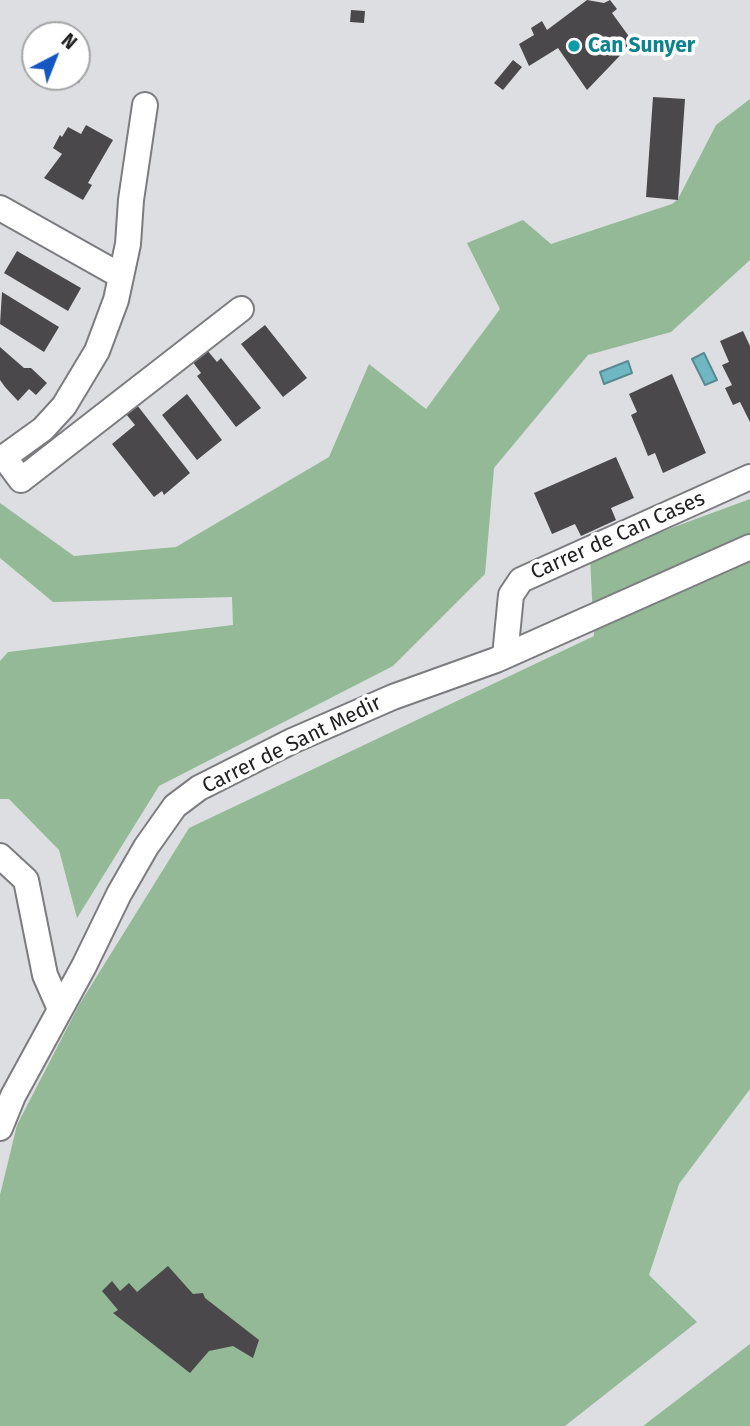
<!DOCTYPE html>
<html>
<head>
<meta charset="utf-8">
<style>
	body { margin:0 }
	#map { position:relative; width:750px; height:1426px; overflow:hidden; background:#dddee2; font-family:"Fira Sans",sans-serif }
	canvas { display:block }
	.north { position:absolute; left:21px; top:21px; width:70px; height:70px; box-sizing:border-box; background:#fff; border:2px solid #a6a6a7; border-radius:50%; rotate:42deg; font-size:19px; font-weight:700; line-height:28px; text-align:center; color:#212122 }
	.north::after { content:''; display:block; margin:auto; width:24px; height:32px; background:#1557c2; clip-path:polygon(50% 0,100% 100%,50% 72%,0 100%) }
</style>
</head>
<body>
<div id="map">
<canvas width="750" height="1426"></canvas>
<div class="north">N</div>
</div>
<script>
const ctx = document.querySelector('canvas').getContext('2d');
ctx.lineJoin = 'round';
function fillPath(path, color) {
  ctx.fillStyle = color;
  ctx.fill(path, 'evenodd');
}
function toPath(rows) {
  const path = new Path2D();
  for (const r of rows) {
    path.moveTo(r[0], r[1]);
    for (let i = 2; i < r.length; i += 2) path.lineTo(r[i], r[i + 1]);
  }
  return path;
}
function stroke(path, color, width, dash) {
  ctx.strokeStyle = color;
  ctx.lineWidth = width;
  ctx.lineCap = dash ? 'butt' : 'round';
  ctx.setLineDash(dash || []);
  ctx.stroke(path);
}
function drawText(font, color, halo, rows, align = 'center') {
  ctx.font = font + ' "Fira Sans",sans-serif';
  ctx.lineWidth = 7;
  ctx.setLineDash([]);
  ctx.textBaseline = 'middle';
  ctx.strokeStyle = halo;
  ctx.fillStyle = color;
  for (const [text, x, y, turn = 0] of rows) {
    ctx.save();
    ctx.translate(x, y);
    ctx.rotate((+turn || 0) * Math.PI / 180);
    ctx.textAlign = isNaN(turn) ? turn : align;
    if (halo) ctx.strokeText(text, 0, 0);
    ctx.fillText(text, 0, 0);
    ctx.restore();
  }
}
fillPath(toPath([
	[750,99,750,260,671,332,588,355,494,468,485,574,393,666,159,786,77,918,59,850,9,799,0,799,0,661,8,652,233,625,232,597,53,602,0,558,0,503,74,556,176,547,329,457,369,364,426,409,500,309,467,243,523,220,551,244,672,204,678,199,716,125],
	[750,499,750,1089,679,1184,649,1275,697,1322,565,1426,0,1426,0,1195,17,1125,79,1005,189,828,594,636,590,558],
	[750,1344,750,1426,643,1426]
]), '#93b996');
const water = toPath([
	[704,353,717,380,705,385,692,359,704,353],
	[628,361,632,373,604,384,600,372,628,361]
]);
fillPath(water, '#6fb7c3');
stroke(water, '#588a93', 2);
fillPath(toPath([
	[587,0,604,3,610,0,617,9,612,13,633,42,587,90,558,48,529,66,519,44,534,35,531,28,542,21,547,30],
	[351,10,365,11,364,23,350,22],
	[513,60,522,67,503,90,494,83],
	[77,62,86,68,79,83,66,77,77,77],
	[653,97,685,99,678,200,646,197],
	[86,125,113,140,88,183,92,185,83,200,44,178,62,154,53,148,60,135,62,137,68,127,81,134],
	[17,251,81,288,68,311,4,273],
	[2,292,59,327,44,352,0,324],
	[265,325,307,378,283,397,241,344],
	[743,331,750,346,750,422,740,402,733,405,725,388,732,385,722,365,729,362,720,341],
	[0,347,24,368,31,368,47,383,36,395,29,389,18,401,5,387,0,380],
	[207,350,217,362,221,358,261,408,236,427,197,376,201,373,192,361],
	[672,374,706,453,663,473,655,453,648,456,640,436,631,415,637,412,629,394],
	[187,394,222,440,197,460,162,415],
	[137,405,190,473,164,495,162,491,154,497,112,444,135,425,126,414],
	[616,457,634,498,611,508,616,520,581,536,575,524,552,534,534,493],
	[168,1266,193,1294,203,1293,205,1298,259,1340,253,1358,233,1346,209,1351,190,1373,113,1313,118,1310,102,1291,112,1281,120,1291,129,1283,137,1292]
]), '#4a484b');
const minor = toPath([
	[0,208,121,276],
	[4,457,21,480,241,309],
	[0,460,43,429,64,406,97,351,116,300,128,244,131,200,145,105],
	[505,656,511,595,521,580,750,477],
	[0,856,26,880,45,975,60,1009],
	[0,1128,13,1096,84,966,119,894,146,847,175,806,199,788,292,741,393,697,496,660,750,547]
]);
stroke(minor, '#7c7c80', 28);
stroke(minor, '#fff', 24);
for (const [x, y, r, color] of [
	[574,46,7,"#0f9aa8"]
]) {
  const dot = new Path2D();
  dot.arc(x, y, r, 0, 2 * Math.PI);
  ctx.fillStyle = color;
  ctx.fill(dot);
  stroke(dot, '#fff', 2.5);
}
drawText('bold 21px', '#0d838f', '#fff', [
	["Can Sunyer",588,46]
], 'left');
drawText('21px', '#212122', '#fff', [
	["Carrer de Can Cases",618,536,-24],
	["Carrer de Sant Medir",292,745,-26]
]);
</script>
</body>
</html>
